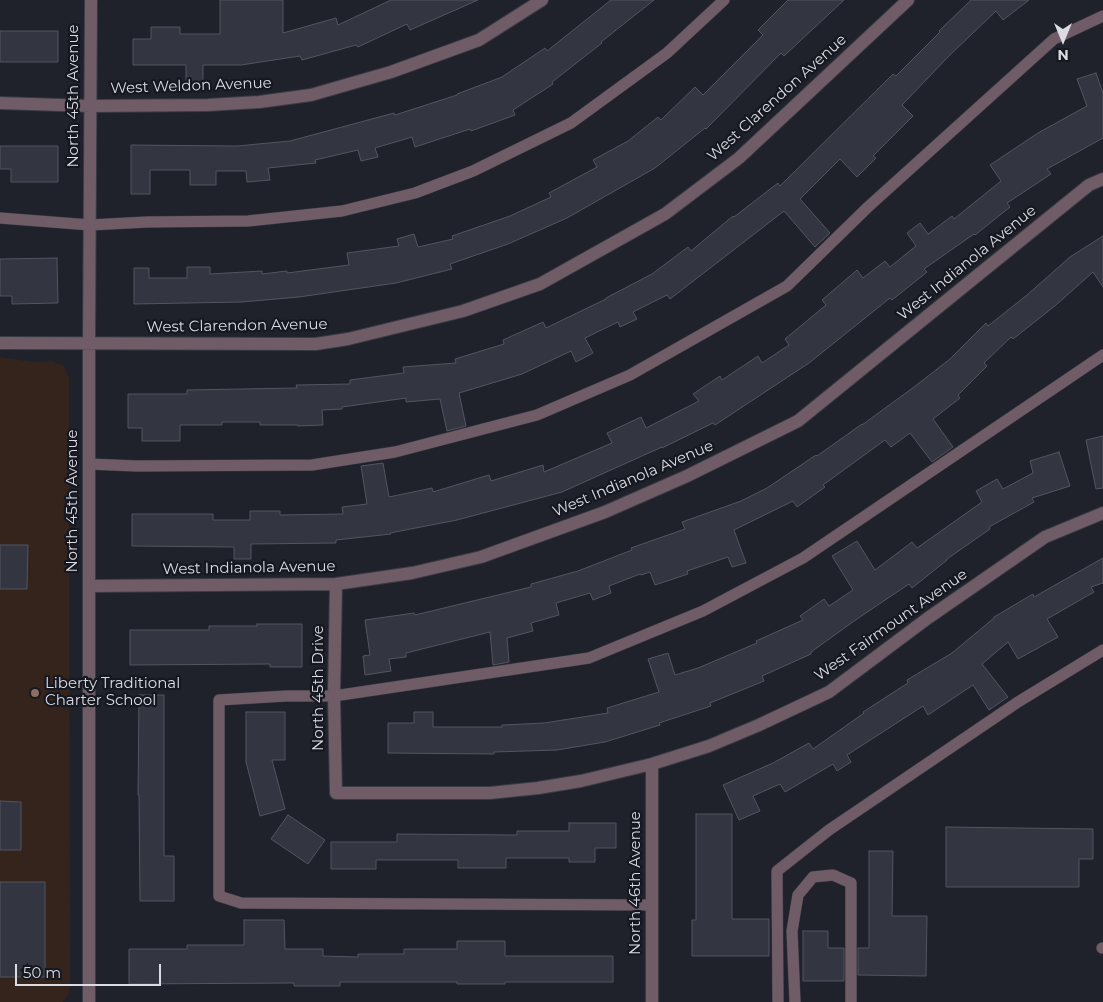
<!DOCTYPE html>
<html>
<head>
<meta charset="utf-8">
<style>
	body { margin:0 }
	#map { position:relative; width:1103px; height:1002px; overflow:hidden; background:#1f212b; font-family:Montserrat,sans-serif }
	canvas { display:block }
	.north { position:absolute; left:1038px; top:15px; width:50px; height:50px; -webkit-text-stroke:4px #161821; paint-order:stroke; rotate:180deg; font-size:14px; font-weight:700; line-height:20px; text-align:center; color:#dbdce3 }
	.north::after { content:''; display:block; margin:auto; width:18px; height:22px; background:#dbdce3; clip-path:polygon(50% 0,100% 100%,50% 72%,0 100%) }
	.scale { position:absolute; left:15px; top:964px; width:146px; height:22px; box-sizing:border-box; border:2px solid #dbdce3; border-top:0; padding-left:6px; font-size:15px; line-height:18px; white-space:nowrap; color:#dbdce3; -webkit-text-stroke:4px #161821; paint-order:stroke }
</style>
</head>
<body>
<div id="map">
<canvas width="1103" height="1002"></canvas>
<div class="north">N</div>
<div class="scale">50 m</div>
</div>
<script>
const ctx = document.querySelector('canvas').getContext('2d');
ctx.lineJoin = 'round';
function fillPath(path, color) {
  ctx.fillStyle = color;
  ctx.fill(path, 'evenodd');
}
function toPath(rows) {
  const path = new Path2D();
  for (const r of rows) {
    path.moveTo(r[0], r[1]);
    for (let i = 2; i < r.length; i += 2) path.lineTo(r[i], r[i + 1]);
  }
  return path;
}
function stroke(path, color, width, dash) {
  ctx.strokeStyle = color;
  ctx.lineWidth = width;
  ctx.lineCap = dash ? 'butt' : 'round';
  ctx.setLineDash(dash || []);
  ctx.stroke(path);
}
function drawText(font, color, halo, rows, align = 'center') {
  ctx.font = font + ' Montserrat,sans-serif';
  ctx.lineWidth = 4.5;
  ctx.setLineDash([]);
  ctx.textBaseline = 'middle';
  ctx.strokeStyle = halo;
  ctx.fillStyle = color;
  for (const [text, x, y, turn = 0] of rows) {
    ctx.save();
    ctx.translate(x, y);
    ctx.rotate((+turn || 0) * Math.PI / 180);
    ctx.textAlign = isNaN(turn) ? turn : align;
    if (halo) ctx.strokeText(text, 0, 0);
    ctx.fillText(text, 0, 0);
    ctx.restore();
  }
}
fillPath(toPath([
	[0,357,33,362,52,361,64,366,69,378,70,989,67,997,63,1002,0,1002]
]), '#35241c');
const building = toPath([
	[220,0,283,0,283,33,336,18,338,25,391,0,478,0,410,30,407,24,358,47,356,45,302,60,300,56,241,65,203,65,203,85,186,85,186,65,133,65,133,39,151,39,151,27,180,27,180,34,220,34,220,0],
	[611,0,654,0,601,42,602,43,552,82,553,84,513,110,515,115,471,131,470,129,415,147,412,137,375,148,378,157,361,161,358,150,315,160,316,163,268,168,270,180,247,182,246,171,216,171,216,185,190,185,190,170,150,170,150,194,131,194,131,145,237,146,290,141,394,113,395,115,457,95,457,94,502,77,545,48,547,51,611,0],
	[788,0,844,0,784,56,781,53,706,129,705,128,655,168,567,218,508,244,450,264,452,269,396,283,299,297,242,302,134,304,134,268,149,268,149,278,187,278,187,267,210,267,210,274,262,271,262,274,287,271,287,273,349,265,347,253,399,246,397,239,414,234,418,247,453,239,452,236,510,216,551,197,549,193,597,167,593,160,628,141,658,117,661,120,695,87,703,95,763,35,758,30,788,0],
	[971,0,1029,0,1003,20,996,11,950,55,902,105,913,116,873,156,876,158,857,177,840,159,800,199,830,233,815,247,784,211,670,299,667,295,633,312,637,319,620,327,618,322,585,338,593,353,576,362,571,351,522,374,459,393,466,426,447,431,440,399,406,402,406,398,342,407,342,409,322,410,323,425,298,426,298,425,260,425,260,422,222,422,222,425,180,425,180,441,142,441,142,428,128,428,128,394,187,394,187,390,297,388,296,385,350,384,350,380,404,373,403,367,456,363,455,359,504,344,503,340,543,322,546,328,606,299,606,298,652,274,688,247,691,251,733,216,734,217,778,183,780,186,893,74,896,76,940,32,939,31,971,0],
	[0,31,58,31,58,62,0,62,0,31],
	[1096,73,1103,93,1103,138,1047,169,1051,174,1007,203,1010,207,975,235,974,234,924,269,927,272,892,300,890,298,809,363,715,425,713,423,662,448,662,447,562,492,457,520,390,533,391,534,336,540,336,543,251,544,251,559,234,559,234,547,132,546,132,514,213,514,213,520,250,520,250,511,280,511,280,515,343,514,342,507,367,504,361,466,383,463,389,497,432,488,433,492,489,475,491,481,543,465,544,472,612,443,607,433,641,417,646,428,699,401,693,394,720,376,722,380,758,356,762,363,789,345,785,339,826,305,822,300,857,270,863,278,885,261,890,267,916,246,907,233,920,223,928,234,952,216,954,219,1001,181,990,165,1038,133,1087,106,1077,79,1096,73],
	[0,146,58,146,58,182,11,182,11,169,0,169,0,146],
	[1103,236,1103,287,1093,272,1056,305,1013,339,1011,337,984,363,987,366,958,395,960,398,933,419,953,447,932,462,910,433,891,447,885,440,823,485,825,487,797,507,793,501,734,530,746,563,732,567,728,557,687,571,688,574,655,585,650,572,641,575,640,574,609,586,611,593,593,600,590,593,556,603,559,615,531,623,533,631,507,638,509,662,493,665,490,632,406,653,406,657,389,659,391,671,365,675,363,656,370,655,365,620,414,613,415,615,531,587,531,584,578,571,632,550,631,548,685,529,682,522,741,501,767,488,816,455,817,456,862,424,862,425,914,387,950,359,986,323,988,326,1027,295,1070,257,1103,236],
	[57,258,58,303,12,304,12,296,0,296,0,259,57,258],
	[1103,436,1103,488,1096,489,1086,440,1103,436],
	[1059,452,1070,486,1032,498,1034,502,989,527,990,529,947,559,947,560,912,588,909,584,857,619,811,652,811,654,762,676,764,681,710,703,711,706,659,723,660,725,605,742,557,750,494,752,494,754,388,753,388,723,414,723,414,712,433,712,433,727,502,727,502,725,544,723,608,713,607,708,659,692,648,659,668,653,675,675,698,668,757,643,756,641,803,620,800,616,824,599,829,606,853,590,832,556,857,541,875,570,912,542,917,548,982,502,976,491,997,479,1003,489,1033,473,1030,461,1059,452],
	[0,545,28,545,27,589,0,589,0,545],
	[1103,558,1103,583,1091,587,1094,592,1047,619,1058,637,1018,659,1008,642,982,664,1008,697,989,710,973,685,928,715,923,706,847,755,851,762,837,771,833,764,785,792,780,784,753,796,760,811,739,820,723,785,773,763,809,743,813,749,864,713,863,712,908,683,907,680,952,653,994,618,994,617,1033,594,1034,597,1103,558],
	[257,624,302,624,302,667,270,667,270,664,130,665,130,630,209,630,209,626,257,626,257,624],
	[139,695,164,695,164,856,174,856,174,901,140,901,139,795,138,795,139,695],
	[246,712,285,712,285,760,272,760,285,809,260,816,246,762,246,712],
	[0,801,21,802,21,850,0,850,0,801],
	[696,814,732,814,732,919,769,919,769,956,692,956,692,920,696,920,696,814],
	[288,815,325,840,308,864,271,839,288,815],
	[569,823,616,823,616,848,595,848,595,862,569,862,569,858,506,858,506,868,458,868,458,860,376,860,376,869,331,869,331,842,397,842,397,834,517,835,517,831,569,831,569,823],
	[946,827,1093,829,1093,859,1079,859,1079,887,946,887,946,827],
	[869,851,893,851,892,916,927,916,926,976,858,975,858,948,869,948,869,851],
	[0,882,45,882,45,977,0,977,0,882],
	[244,920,284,920,285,949,323,949,323,956,358,957,358,954,404,954,404,949,457,949,457,941,505,941,505,956,613,956,613,982,505,982,505,984,457,984,457,982,340,982,340,986,294,986,294,983,129,984,129,949,187,949,187,945,244,945,244,920],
	[803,931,828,931,828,948,844,948,844,981,803,981,803,931]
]);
fillPath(building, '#333540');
stroke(building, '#535561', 1);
const service = toPath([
	[0,218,90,225,147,222,248,221,342,211,415,193,473,171,571,123,667,53,724,0],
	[89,464,136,466,312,465,395,452,537,415,630,375,787,286,868,207,1054,39,1103,16],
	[652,905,241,903,219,896,219,700,286,696,334,696,589,658,703,611,803,558,1103,355],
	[1102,948,1103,948],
	[778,1002,777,871,829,830,1018,702,1103,650],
	[795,1002,792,931,798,895,813,877,833,875,851,883,851,1002]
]);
const minor = toPath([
	[0,103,90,106,208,105,259,102,311,95,391,72,479,40,542,0],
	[0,343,316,344,348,339,463,311,540,284,665,214,739,158,908,0],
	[336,584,334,696,336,793,490,793,538,788,581,781,652,764,709,746,759,725,829,692,928,618,1045,537,1103,513],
	[89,586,336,584,412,573,481,557,605,512,687,476,798,421,1089,185,1103,179],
	[652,764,652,1002],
	[89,1002,89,344,91,0]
]);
stroke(service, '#393b45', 12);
stroke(minor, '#393b45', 14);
stroke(service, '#6f5c67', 11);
stroke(minor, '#6f5c67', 12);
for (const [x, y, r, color] of [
	[35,693,5,"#8d6e63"]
]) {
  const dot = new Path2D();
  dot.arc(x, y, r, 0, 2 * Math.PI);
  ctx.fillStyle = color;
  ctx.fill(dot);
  stroke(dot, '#161821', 2);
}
drawText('15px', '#dbdce3', '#161821', [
	["West Weldon Avenue",191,86,-2],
	["North 45th Avenue",74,96,-90],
	["West Clarendon Avenue",777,98,-42],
	["West Indianola Avenue",967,263,-39],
	["West Clarendon Avenue",237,326,-1],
	["West Indianola Avenue",633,479,-23],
	["North 45th Avenue",73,501,-90],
	["West Indianola Avenue",249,568,-1],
	["West Fairmount Avenue",891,625,-35],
	["North 45th Drive",319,688,-90],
	["North 46th Avenue",636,883,-90]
]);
drawText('15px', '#dbdce3', '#161821', [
	["Liberty Traditional",45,684],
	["Charter School",45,701]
], 'left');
</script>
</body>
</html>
